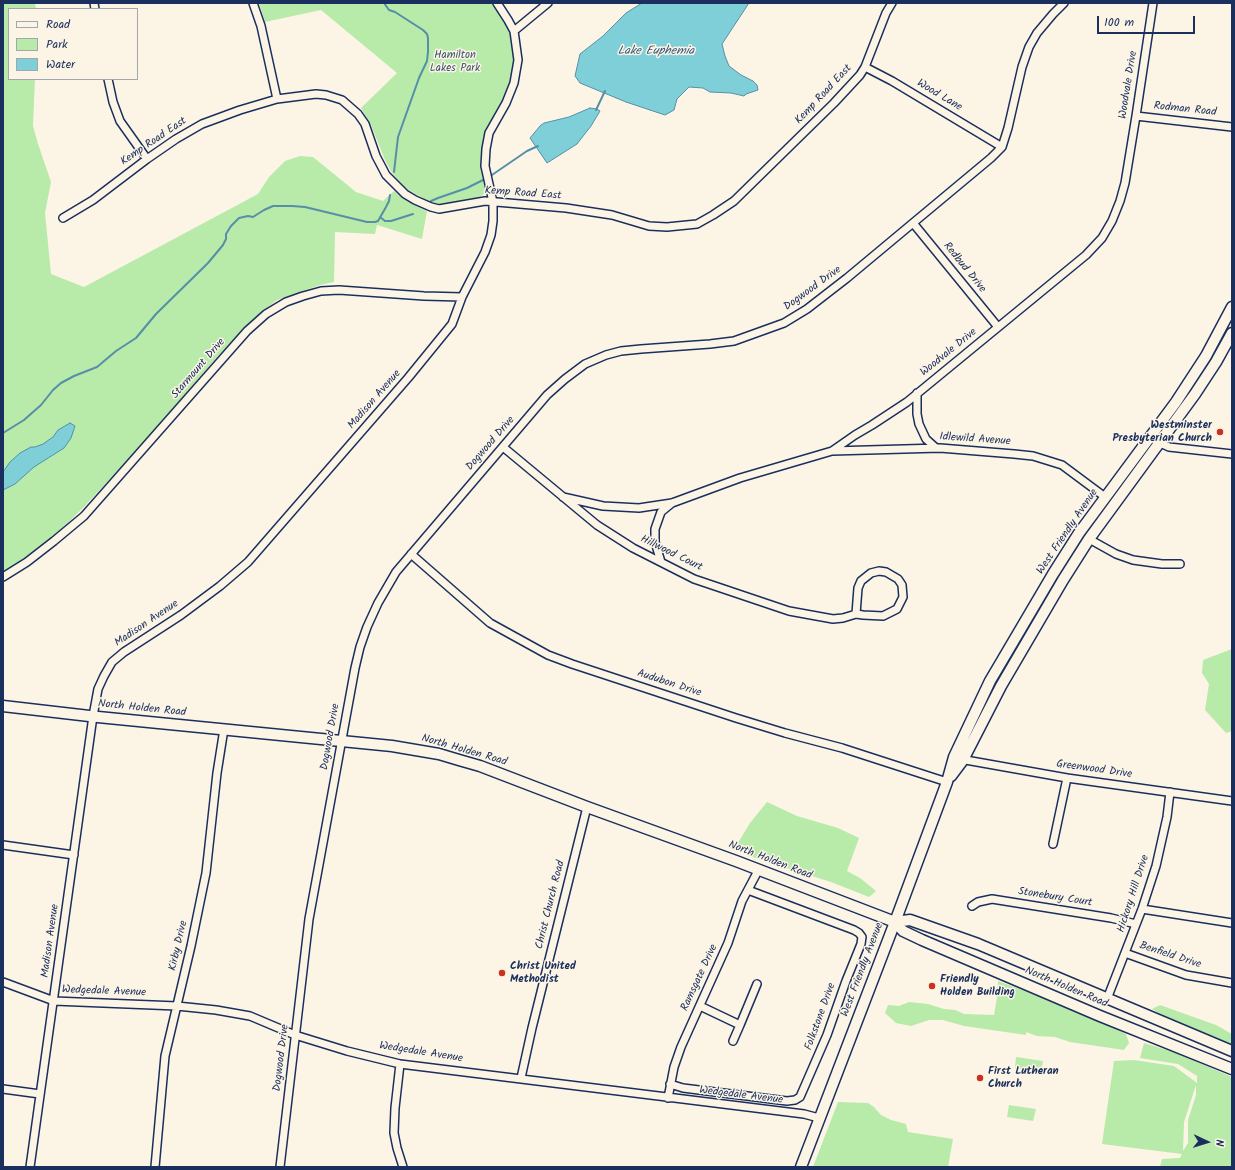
<!DOCTYPE html>
<html>
<head>
<meta charset="utf-8">
<style>
	body { margin:0 }
	#map { position:relative; width:1235px; height:1170px; overflow:hidden; background:#fcf5e5; font-family:Kalam,sans-serif }
	canvas { display:block }
	.frame { position:absolute; inset:0; border:4px solid #1b2f5e; pointer-events:none }
	.legend { position:absolute; left:8px; top:8px; width:130px; height:72px; box-sizing:border-box; background:#fcf5e5; border:1px solid #a2a6af; margin:0; padding:5px 7px; list-style:none; font-size:12px; color:#1b2f5e }
	.legend li { display:flex; align-items:center; gap:8px; height:20px }
	.legend b { width:20px; border:1px solid #a2a6af }
	.north { position:absolute; left:1187px; top:1122px; width:40px; height:40px; -webkit-text-stroke:3px #fcf5e5; paint-order:stroke; rotate:94deg; font-size:11px; font-weight:700; line-height:16px; text-align:center; color:#1b2f5e }
	.north::after { content:''; display:block; margin:auto; width:14px; height:18px; background:#1b2f5e; clip-path:polygon(50% 0,100% 100%,50% 72%,0 100%) }
	.scale { position:absolute; left:1097px; top:16px; width:98px; height:18px; box-sizing:border-box; border:2px solid #1b2f5e; border-top:0; padding-left:5px; font-size:12px; line-height:14px; white-space:nowrap; color:#1b2f5e; -webkit-text-stroke:3px #fcf5e5; paint-order:stroke }
</style>
</head>
<body>
<div id="map">
<canvas width="1235" height="1170"></canvas>
<div class="frame"></div>
<ul class="legend">
<li><b style="height:5px;background:#fcf5e5"></b>Road</li>
<li><b style="height:11px;background:#b8eaaa"></b>Park</li>
<li><b style="height:11px;background:#7ecfd8"></b>Water</li>
</ul>
<div class="north">N</div>
<div class="scale">100 m</div>
</div>
<script>
const ctx = document.querySelector('canvas').getContext('2d');
ctx.lineJoin = 'round';
function fillPath(path, color) {
  ctx.fillStyle = color;
  ctx.fill(path, 'evenodd');
}
function toPath(rows) {
  const path = new Path2D();
  for (const r of rows) {
    path.moveTo(r[0], r[1]);
    for (let i = 2; i < r.length; i += 2) path.lineTo(r[i], r[i + 1]);
  }
  return path;
}
function stroke(path, color, width, dash) {
  ctx.strokeStyle = color;
  ctx.lineWidth = width;
  ctx.lineCap = dash ? 'butt' : 'round';
  ctx.setLineDash(dash || []);
  ctx.stroke(path);
}
function drawText(font, color, halo, rows, align = 'center') {
  ctx.font = font + ' Kalam,sans-serif';
  ctx.lineWidth = 3;
  ctx.setLineDash([]);
  ctx.textBaseline = 'middle';
  ctx.strokeStyle = halo;
  ctx.fillStyle = color;
  for (const [text, x, y, turn = 0] of rows) {
    ctx.save();
    ctx.translate(x, y);
    ctx.rotate((+turn || 0) * Math.PI / 180);
    ctx.textAlign = isNaN(turn) ? turn : align;
    if (halo) ctx.strokeText(text, 0, 0);
    ctx.fillText(text, 0, 0);
    ctx.restore();
  }
}
fillPath(toPath([
	[3,3,35,3,36,9,9,9,9,79,35,79,33,126,38,144,51,182,45,213,51,274,84,287,258,194,269,177,285,161,300,156,313,157,356,192,383,201,394,191,406,200,427,211,422,239,377,225,375,234,335,232,334,282,320,285,277,300,252,320,216,358,143,443,83,508,56,534,25,558,3,572],
	[259,3,492,3,505,21,510,34,514,61,510,84,504,101,486,131,482,148,481,157,481,164,486,191,484,194,478,198,447,204,437,204,428,201,407,189,397,179,391,171,385,160,371,125,361,108,397,73,321,10,265,22],
	[1232,649,1232,731,1226,733,1205,710,1209,684,1202,673,1203,660],
	[767,802,797,816,838,828,859,838,847,871,860,878,876,891,869,897,831,882,755,858,736,846,750,823],
	[998,981,1076,1010,1112,1027,1126,1034,1129,1043,1124,1050,1070,1042,1055,1037,1037,1036,1026,1032,1026,1035,964,1026,943,1020,929,1020,911,1026,896,1023,885,1013,888,1005,899,1006,909,1002,928,1004,944,1009,955,1010,964,1014,994,1015,997,997],
	[1160,1005,1216,1025,1232,1034,1232,1044,1169,1019,1152,1009],
	[1144,1043,1177,1053,1232,1077,1232,1167,1160,1167,1162,1159,1180,1158,1182,1154,1102,1144,1114,1061,1134,1060,1174,1066,1197,1083,1197,1076,1178,1064,1140,1058],
	[1196,1085,1196,1095,1188,1120,1188,1143,1183,1151,1184,1122],
	[1016,1057,1043,1061,1041,1072,1015,1068],
	[838,1102,868,1103,874,1107,881,1115,891,1120,906,1124,908,1132,953,1139,948,1167,813,1167],
	[1009,1105,1036,1109,1033,1121,1007,1117]
]), '#b8eaaa');
const water = toPath([
	[642,3,749,3,722,44,725,56,729,66,741,75,753,81,757,85,758,90,746,94,744,96,731,93,710,92,703,88,689,87,677,99,674,110,665,115,626,102,580,83,575,76,580,54,603,36,626,13,642,3],
	[590,108,597,109,600,111,591,126,577,144,547,163,530,138,540,126,544,123,569,117,590,108],
	[70,423,75,426,71,438,64,448,34,467,15,484,3,490,3,472,10,462,20,453,31,447,35,447,43,444,53,437,58,430,70,423]
]);
fillPath(water, '#7ecfd8');
stroke(water, '#568fa7', 1);
stroke(toPath([
	[384,3,389,10,395,12,423,30,427,34,428,38,428,52,427,61,419,78,398,137,394,172],
	[596,110,605,91],
	[489,177,527,151,538,146],
	[431,201,438,198,467,188,485,179],
	[380,217,385,221,391,221,413,214],
	[3,433,24,420,41,405,53,390,61,383,74,376,97,367,116,351,136,338,156,314,208,263,223,245,226,239,226,234,231,226,239,218,248,216,253,217,264,210,273,206,292,206,305,207,367,222,375,222,378,221,386,207,389,201,390,195]
]), '#568fa7', 2);
const minor = toPath([
	[94,3,95,9],
	[253,3,261,26,277,99],
	[514,31,548,3],
	[865,67,892,81,1002,147],
	[108,79,113,102,120,121,147,159],
	[1136,116,1232,127],
	[63,218,93,200,147,159,176,139,202,124,240,110,277,99,316,94,326,95,342,100,358,114,365,124,376,156,386,175,405,194,415,200,431,207,439,209,485,201,566,208,612,215,649,226,667,227,697,224,713,215,734,201,834,103,860,75,865,67,886,13,892,3],
	[913,223,998,327],
	[917,393,917,414,919,424,926,439,936,448],
	[1156,441,1169,447,1232,454],
	[503,447,597,525,633,548,694,579,789,611,833,619,843,618,856,614,863,615,883,616,897,609,903,597,902,585,898,579,886,572,879,571,871,573,861,581,858,588,856,614],
	[832,451,940,448,1014,454,1033,456,1062,465,1105,497],
	[563,497,603,506,639,508,672,503,740,478,832,451,855,435,872,425,907,402,1086,255,1102,238,1112,221,1120,201,1125,183,1136,116,1153,3],
	[1089,539,1116,554,1133,560,1162,564,1180,564],
	[411,554,490,623,548,655,572,664,736,718,785,733,842,748,947,782],
	[661,562,655,542,655,529,661,512,672,503],
	[3,577,27,562,54,541,84,516,247,331,266,314,286,302,303,296,321,291,339,290,424,296,462,297],
	[960,759,1067,778,1232,801],
	[1053,844,1067,778],
	[3,845,74,855],
	[972,906,978,902,992,899,1111,918,1136,924],
	[1142,909,1232,923],
	[1125,953,1186,975,1232,983],
	[3,982,54,1001,177,1006,216,1010,250,1016,295,1035,347,1051,400,1064,804,1114,819,1118],
	[1107,999,1142,909,1156,866,1167,817,1170,792],
	[700,1006,740,1025,757,984],
	[733,1041,740,1025],
	[400,1064,395,1108,394,1133,397,1148,403,1167],
	[521,1078,532,1028,587,807],
	[670,1084,683,1088,787,1101,795,1100,800,1097,827,1035,846,981,861,944,862,937,859,933,854,930,748,890],
	[3,1089,40,1094],
	[668,1098,674,1067,681,1047,728,943,742,901,759,869],
	[30,1167,93,716,98,689,104,676,112,662,124,652,181,615,220,586,248,562,408,378,452,324,462,297,485,252,491,235,493,221,493,202,485,166,486,149,489,133,506,103,514,83,518,60,514,31,508,20,497,3],
	[155,1167,165,1056,191,946,206,873,217,773,224,729],
	[280,1167,309,919,355,668,360,647,367,627,378,603,396,572,547,395,565,379,585,364,606,355,621,351,641,349,710,344,734,341,784,323,807,309,847,278,991,158,1002,147,1008,128,1022,67,1029,47,1037,33,1053,14,1064,3]
]);
const secondary = toPath([
	[3,706,98,717,392,746,439,754,459,760,480,766,587,807,736,861,895,922,903,931,922,940,1100,1016,1232,1069],
	[951,776,963,760,1001,686,1063,580,1089,539,1195,394,1216,362,1232,333],
	[895,922,910,920,978,944,1232,1051],
	[801,1167,895,922,947,782,954,757,990,681,1053,574,1079,533,1176,402,1206,356,1232,307]
]);
stroke(minor, '#1b2f5e', 10);
stroke(secondary, '#1b2f5e', 13);
stroke(minor, '#fcf5e5', 7);
stroke(secondary, '#fcf5e5', 10);
for (const [x, y, r, color] of [
	[1220,432,4,"#c8321e"],
	[502,973,4,"#c8321e"],
	[932,986,4,"#c8321e"],
	[980,1078,4,"#c8321e"]
]) {
  const dot = new Path2D();
  dot.arc(x, y, r, 0, 2 * Math.PI);
  ctx.fillStyle = color;
  ctx.fill(dot);
  stroke(dot, '#fcf5e5', 1.5);
}
drawText('11px', '#3a546d', '#fcf5e5', [
	["Hamilton",455,56],
	["Lakes Park",455,69]
]);
drawText('11px', '#1b2f5e', '#fcf5e5', [
	["Woodvale Drive",1129,85,-81],
	["Kemp Road East",824,95,-47],
	["Wood Lane",939,96,31],
	["Rodman Road",1185,110,6],
	["Kemp Road East",154,142,-34],
	["Kemp Road East",523,194,4],
	["Redbud Drive",964,268,51],
	["Dogwood Drive",813,289,-36],
	["Woodvale Drive",949,353,-39],
	["Starmount Drive",199,369,-49],
	["Madison Avenue",375,400,-49],
	["Idlewild Avenue",975,440,4],
	["Dogwood Drive",491,444,-49],
	["West Friendly Avenue",1068,532,-56],
	["Hillwood Court",671,554,26],
	["Madison Avenue",147,624,-34],
	["Audubon Drive",669,684,18],
	["North Holden Road",142,709,6],
	["Dogwood Drive",331,737,-80],
	["North Holden Road",464,751,16],
	["Greenwood Drive",1094,770,8],
	["North Holden Road",770,861,21],
	["Hickory Hill Drive",1134,894,-72],
	["Stonebury Court",1055,898,9],
	["Christ Church Road",551,905,-76],
	["Madison Avenue",51,941,-82],
	["Kirby Drive",179,946,-77],
	["Benfield Drive",1170,956,18],
	["West Friendly Avenue",863,970,-69],
	["Ramsgate Drive",700,978,-65],
	["North Holden Road",1066,988,23],
	["Wedgedale Avenue",104,992,2],
	["Folkstone Drive",821,1017,-70],
	["Wedgedale Avenue",421,1053,9],
	["Dogwood Drive",282,1058,-83],
	["Wedgedale Avenue",741,1096,7]
]);
drawText('bold 11px', '#1b2f5e', '#fcf5e5', [
	["Westminster",1212,426,"right"],
	["Presbyterian Church",1212,439,"right"],
	["Christ United",510,967],
	["Methodist",510,980],
	["Friendly",940,980],
	["Holden Building",940,993],
	["First Lutheran",988,1072],
	["Church",988,1085]
], 'left');
drawText('italic 12px', '#34577c', '#fcf5e5', [
	["Lake Euphemia",656,52]
]);
</script>
</body>
</html>
